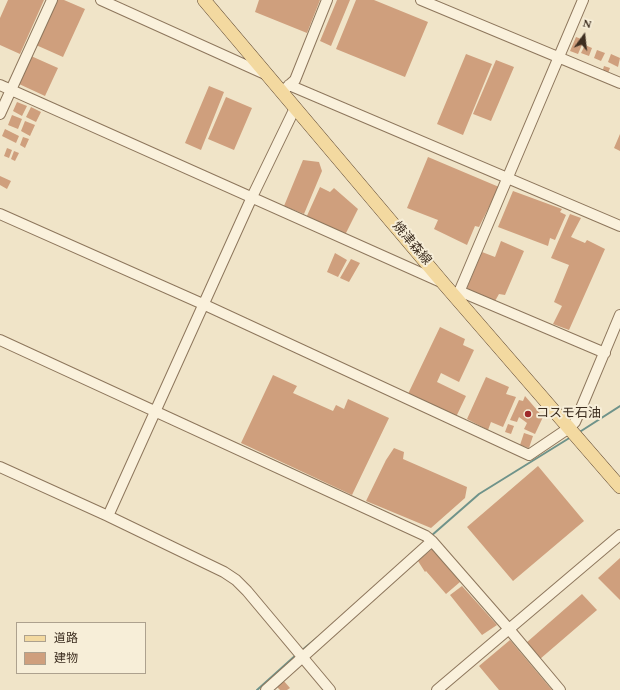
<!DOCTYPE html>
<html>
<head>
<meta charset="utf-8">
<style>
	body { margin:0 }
	#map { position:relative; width:620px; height:690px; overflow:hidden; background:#f0e4c8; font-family:Spectral,"Noto Sans JP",serif }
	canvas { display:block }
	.legend { position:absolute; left:16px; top:622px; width:130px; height:52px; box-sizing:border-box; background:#f7eed8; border:1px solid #ada18e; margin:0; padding:5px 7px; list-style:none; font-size:12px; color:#3d2e20 }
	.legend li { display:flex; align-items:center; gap:8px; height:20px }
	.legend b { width:20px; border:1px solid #ada18e }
	.north { position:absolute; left:564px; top:16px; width:40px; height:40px; -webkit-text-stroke:3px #f7eed8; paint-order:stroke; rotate:15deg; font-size:11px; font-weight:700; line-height:16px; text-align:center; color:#3d2e20 }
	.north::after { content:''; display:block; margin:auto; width:14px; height:18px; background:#3d2e20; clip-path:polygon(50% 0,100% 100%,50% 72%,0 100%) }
</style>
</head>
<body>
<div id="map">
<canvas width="620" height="690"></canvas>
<ul class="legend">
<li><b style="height:5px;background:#f3d9a0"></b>道路</li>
<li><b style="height:11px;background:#cf9f7d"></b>建物</li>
</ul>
<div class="north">N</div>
</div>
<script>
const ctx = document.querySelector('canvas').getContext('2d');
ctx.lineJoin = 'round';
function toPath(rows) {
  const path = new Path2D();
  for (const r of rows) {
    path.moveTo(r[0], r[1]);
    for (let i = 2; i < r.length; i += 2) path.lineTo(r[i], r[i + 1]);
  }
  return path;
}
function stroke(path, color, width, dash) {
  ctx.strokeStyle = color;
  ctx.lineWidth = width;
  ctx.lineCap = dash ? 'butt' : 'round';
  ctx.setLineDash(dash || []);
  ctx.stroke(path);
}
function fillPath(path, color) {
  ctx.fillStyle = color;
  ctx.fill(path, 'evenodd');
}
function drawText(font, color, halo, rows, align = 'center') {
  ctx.font = font + ' Spectral,"Noto Sans JP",serif';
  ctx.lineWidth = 4;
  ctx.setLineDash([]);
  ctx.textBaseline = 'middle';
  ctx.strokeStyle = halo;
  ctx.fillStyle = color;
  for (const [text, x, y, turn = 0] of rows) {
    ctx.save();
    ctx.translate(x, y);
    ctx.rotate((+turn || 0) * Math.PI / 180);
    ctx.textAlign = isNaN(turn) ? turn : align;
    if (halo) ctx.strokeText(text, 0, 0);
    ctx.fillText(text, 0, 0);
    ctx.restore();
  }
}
stroke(toPath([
	[578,433,620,406],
	[431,536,479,494,571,437],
	[301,651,318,637],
	[257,690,296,655]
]), '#6f938a', 2);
fillPath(toPath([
	[8,0,44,0,20,54,0,45,0,18],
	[56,0,64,0,85,9,63,57,36,45],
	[259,0,320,0,307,33,255,12],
	[337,0,350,0,331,46,320,41],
	[356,0,374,0,428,22,405,77,336,49],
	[576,37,584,40,578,54,570,51],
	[585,45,592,48,589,56,581,53],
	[597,50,605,53,601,61,594,58],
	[466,54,492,64,463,135,437,124],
	[611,54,620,58,618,67,608,62],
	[31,56,58,68,45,96,19,84],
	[496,60,514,67,491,121,473,114],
	[604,66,610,68,607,76,602,73],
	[209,86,224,92,201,150,185,143],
	[226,97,252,108,234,150,208,139],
	[17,102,27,106,22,116,13,111],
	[31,107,41,112,36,122,26,117],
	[12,115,22,119,18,129,8,125],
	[25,121,35,125,30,136,21,131],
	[5,129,19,136,16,143,2,136],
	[620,134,620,151,614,148],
	[23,137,29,139,25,148,20,145],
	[7,148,12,150,9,158,4,156],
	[14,151,19,153,15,161,11,159],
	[428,157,499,187,479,227,475,226,467,245,434,229,438,220,407,208],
	[303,160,319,162,322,171,304,214,284,206],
	[0,176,11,181,7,189,0,185],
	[320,187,330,192,334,188,358,209,345,235,306,218],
	[513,191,562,209,560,212,566,215,555,240,550,238,548,246,498,227],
	[570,214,581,218,571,237,585,243,587,240,605,249,569,330,553,324,562,306,554,302,569,265,551,258],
	[501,241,524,251,505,295,499,294,495,301,466,290,482,252,495,257],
	[335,253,347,260,338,277,327,272],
	[351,259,360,263,349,282,340,278],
	[440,327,465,339,463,345,474,350,459,382,441,373,437,382,466,396,456,417,408,394],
	[273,375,297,386,293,393,333,411,336,405,344,409,348,399,389,418,352,495,241,443],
	[486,377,509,387,506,394,516,397,503,427,491,422,488,430,467,419],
	[525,396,543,417,535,434,524,429,527,423,519,417,517,422,510,420,519,400,523,401],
	[508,424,514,426,511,434,505,432],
	[524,433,533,436,529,448,520,445],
	[394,448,404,452,403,459,467,487,465,498,431,528,366,501,386,460],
	[538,466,584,521,513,581,467,527],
	[432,549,460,582,446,594,426,571,425,572,418,561],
	[620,558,620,600,598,578],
	[462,586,497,625,482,635,450,595],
	[582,594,597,610,540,659,526,643],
	[510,640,552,690,499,690,479,666],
	[283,680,290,688,287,690,280,690,276,686]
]), '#cf9f7d');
const minor = toPath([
	[101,0,265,74],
	[421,0,620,83],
	[0,85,441,282],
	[289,85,620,226],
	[285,89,295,80,327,0],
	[0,114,52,0],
	[0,214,205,305,529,455,569,428,575,422,579,413,620,315],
	[459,291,605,353],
	[457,297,583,0],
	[0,340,426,536,432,541,508,628,560,690],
	[0,467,108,516,224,572,236,580,247,591,330,690],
	[108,516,252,197,295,108],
	[266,690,432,541],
	[437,690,620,535]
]);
const major = toPath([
	[204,0,444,284,620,487]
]);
stroke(minor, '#8d765c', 12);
stroke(major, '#5b4430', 14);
stroke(minor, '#faf1dc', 10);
stroke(major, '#f3d9a0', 13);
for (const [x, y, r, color] of [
	[528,414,4,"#9e2a2b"]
]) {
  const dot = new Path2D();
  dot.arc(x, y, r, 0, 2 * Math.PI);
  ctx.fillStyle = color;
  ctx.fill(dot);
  stroke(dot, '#f7eed8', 1.5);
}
drawText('13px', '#3d2e20', '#f7eed8', [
	["焼津森線",411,244,50]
]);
drawText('13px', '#3d2e20', '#f7eed8', [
	["コスモ石油",536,414]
], 'left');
</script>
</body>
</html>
